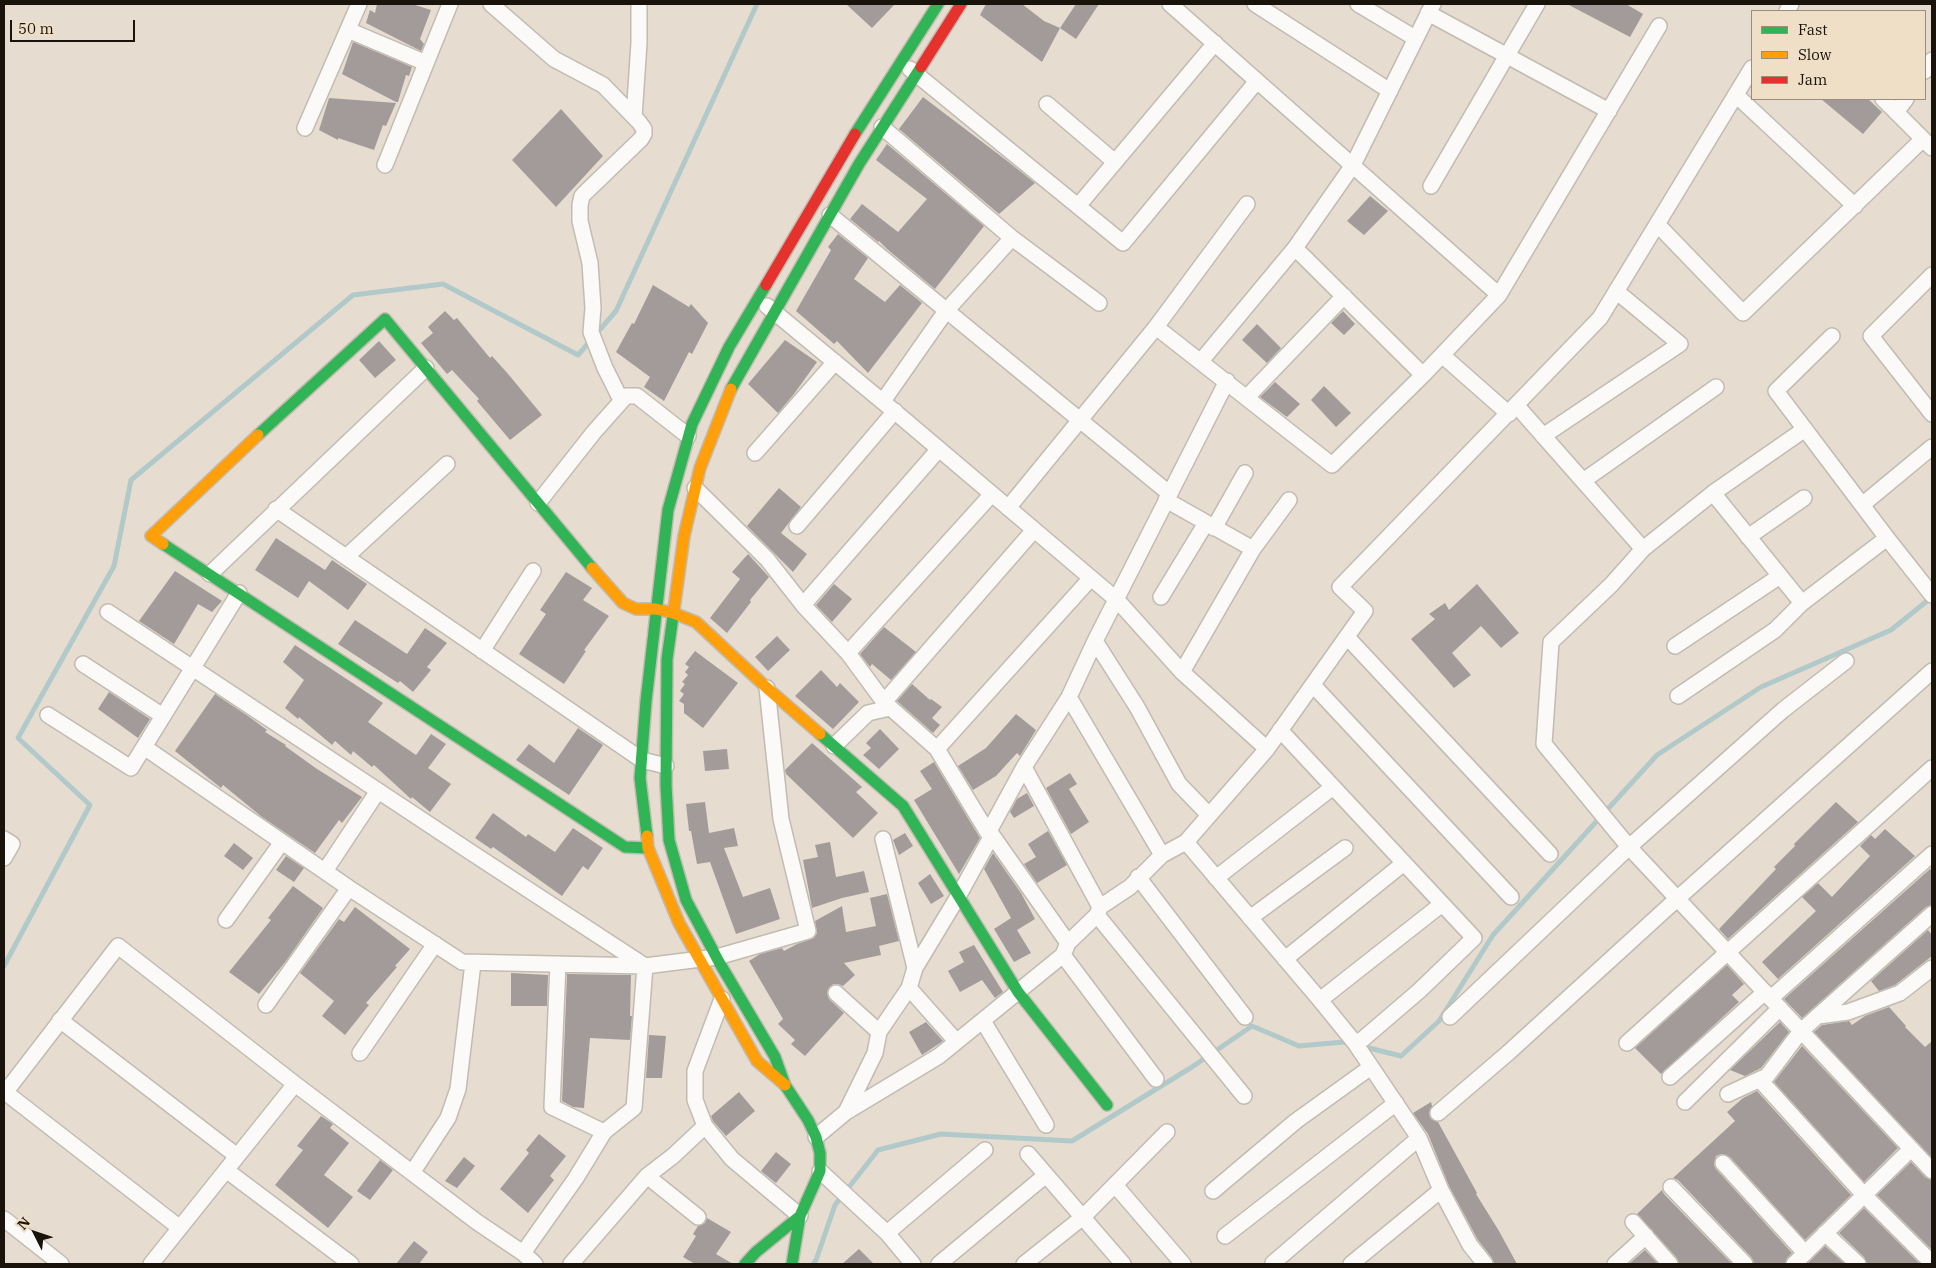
<!DOCTYPE html>
<html>
<head>
<meta charset="utf-8">
<style>
	body { margin:0 }
	#map { position:relative; width:1936px; height:1268px; overflow:hidden; background:#e6ddd0; font-family:"IBM Plex Serif",serif }
	canvas { display:block }
	.frame { position:absolute; inset:0; border:5px solid #19130b; pointer-events:none }
	.legend { position:absolute; left:1751px; top:10px; width:175px; height:90px; box-sizing:border-box; background:#efdfc7; border:1px solid #998d7c; margin:0; padding:6px 9px; list-style:none; font-size:15px; color:#19130b }
	.legend li { display:flex; align-items:center; gap:10px; height:25px }
	.legend b { width:25px; border:1px solid #998d7c }
	.north { position:absolute; left:10px; top:1208px; width:50px; height:50px; -webkit-text-stroke:4px #efdfc7; paint-order:stroke; rotate:311deg; font-size:14px; font-weight:700; line-height:20px; text-align:center; color:#19130b }
	.north::after { content:''; display:block; margin:auto; width:18px; height:22px; background:#19130b; clip-path:polygon(50% 0,100% 100%,50% 72%,0 100%) }
	.scale { position:absolute; left:10px; top:20px; width:125px; height:22px; box-sizing:border-box; border:2px solid #19130b; border-top:0; padding-left:6px; font-size:15px; line-height:18px; white-space:nowrap; color:#19130b; -webkit-text-stroke:4px #efdfc7; paint-order:stroke }
</style>
</head>
<body>
<div id="map">
<canvas width="1936" height="1268"></canvas>
<div class="frame"></div>
<ul class="legend">
<li><b style="height:6px;background:#30b455"></b>Fast</li>
<li><b style="height:6px;background:#ff9f0a"></b>Slow</li>
<li><b style="height:6px;background:#e5322d"></b>Jam</li>
</ul>
<div class="north">N</div>
<div class="scale">50 m</div>
</div>
<script>
const ctx = document.querySelector('canvas').getContext('2d');
ctx.lineJoin = 'round';
function toPath(rows) {
  const path = new Path2D();
  for (const r of rows) {
    path.moveTo(r[0], r[1]);
    for (let i = 2; i < r.length; i += 2) path.lineTo(r[i], r[i + 1]);
  }
  return path;
}
function stroke(path, color, width, dash) {
  ctx.strokeStyle = color;
  ctx.lineWidth = width;
  ctx.lineCap = dash ? 'butt' : 'round';
  ctx.setLineDash(dash || []);
  ctx.stroke(path);
}
function fillPath(path, color) {
  ctx.fillStyle = color;
  ctx.fill(path, 'evenodd');
}
stroke(toPath([
	[4,966,90,805,18,738,114,566,131,480,353,295,443,284,578,355,616,311,757,4],
	[1361,1046,1401,1056,1439,1021,1493,935,1657,755,1761,687,1891,630,1932,597],
	[813,1264,816,1260,835,1205,878,1150,941,1134,1072,1141,1192,1067,1252,1026,1299,1046,1344,1042,1350,1043]
]), '#b2c9ca', 5);
fillPath(toPath([
	[377,4,412,4,431,10,420,39,424,44,421,51,366,23,370,10,375,13],
	[846,4,895,4,872,28],
	[986,4,1022,4,1044,21,1060,28,1042,62,980,15],
	[1076,4,1099,4,1076,39,1060,28],
	[1567,4,1626,4,1643,14,1630,37],
	[353,42,412,67,409,76,406,75,398,102,396,102,342,74],
	[923,97,1006,160,1035,183,999,214,899,129],
	[329,98,396,103,386,126,383,125,374,150,338,138,338,140,319,130],
	[1821,99,1868,99,1882,112,1863,134],
	[561,109,603,156,556,207,512,160],
	[887,144,984,226,935,289,887,249,879,241,878,242,850,219,862,204,898,232,927,199,876,160],
	[1370,196,1388,211,1364,235,1347,221],
	[838,234,868,258,854,279,885,302,900,285,922,303,868,373,837,341,834,344,796,311,831,250,828,247],
	[653,285,689,307,691,304,708,323,692,354,689,352,664,401,644,387,650,377,616,352,632,323,634,324],
	[445,311,454,320,457,318,490,358,492,356,509,375,542,415,510,440,477,401,479,399,452,370,447,374,421,343,433,333,428,327],
	[1343,311,1355,324,1344,335,1331,323],
	[1257,324,1281,348,1267,363,1242,340],
	[785,340,817,362,794,394,778,413,748,384],
	[379,341,396,360,375,378,359,360],
	[1275,382,1300,404,1287,417,1260,397],
	[1324,386,1351,413,1336,427,1311,400],
	[779,488,801,507,781,533,807,554,793,572,747,526],
	[276,538,325,570,332,560,367,584,348,610,309,581,298,598,255,570],
	[748,554,769,577,750,600,751,602,727,633,710,618,740,579,732,572],
	[175,571,222,601,212,612,198,604,174,644,139,621],
	[566,572,592,588,583,600,609,616,584,650,586,651,564,684,519,654,546,614,540,610],
	[834,584,852,599,832,622,816,605],
	[1477,584,1519,633,1501,648,1481,626,1452,653,1471,675,1454,688,1411,639,1435,619,1429,614,1445,603,1449,610],
	[355,620,407,654,425,628,447,643,427,667,431,670,413,692,400,681,398,683,338,644],
	[884,627,916,652,891,680,872,664,870,667,860,654],
	[777,636,790,650,768,671,755,657],
	[295,645,383,703,368,722,416,755,431,734,446,744,428,768,451,784,430,812,412,797,411,799,374,765,372,767,353,751,351,755,335,741,332,745,299,717,298,719,285,708,304,680,283,662],
	[695,651,738,683,703,728,684,713,684,704,679,701,684,694,680,691,685,684,682,682,688,675,685,672,689,667,685,664],
	[821,670,837,687,840,683,859,702,833,729,795,696],
	[912,684,930,700,931,699,942,707,932,718,940,725,933,733,897,701],
	[109,692,150,719,138,738,98,709],
	[215,694,248,716,267,730,265,732,286,745,285,746,317,769,362,797,342,823,339,820,315,853,262,817,223,785,221,788,175,751],
	[1016,714,1036,730,1020,756,1017,753,996,776,973,790,958,766,986,748],
	[578,728,603,745,569,795,516,760,529,744,554,763],
	[880,729,899,749,879,769,863,755,871,748,866,743],
	[812,743,862,787,856,792,878,813,853,838,786,774,785,770],
	[727,749,729,769,705,771,703,751],
	[934,762,980,838,959,874,914,800,932,789,920,771],
	[1070,773,1077,784,1069,789,1089,822,1071,834,1046,788],
	[1027,793,1034,806,1014,818,1010,812,1017,799],
	[705,802,709,833,734,828,738,846,724,848,743,897,770,888,780,919,736,934,710,862,697,864,691,831,689,831,686,804],
	[1836,802,1858,822,1728,939,1719,929,1776,869,1774,867,1795,846,1794,844],
	[493,813,526,837,528,834,555,852,573,828,603,848,588,870,583,866,562,896,493,847,491,849,475,838],
	[1885,829,1915,856,1778,979,1762,962,1816,911,1802,897,1818,883,1832,897,1870,856,1860,846,1871,835,1875,839],
	[1048,831,1067,865,1037,883,1024,864,1036,857,1028,844],
	[905,833,913,846,899,855,893,840],
	[830,842,836,877,864,871,869,892,842,898,812,908,803,860,818,857,815,845],
	[234,843,253,858,243,870,224,856],
	[993,853,1021,893,1035,919,1017,930,1031,953,1014,962,994,929,1011,918,984,869],
	[286,856,304,868,294,882,276,870],
	[1930,869,1932,871,1932,905,1926,907,1802,1018,1784,999],
	[930,874,944,896,931,904,918,883],
	[293,886,323,908,286,961,259,994,229,972,271,920,268,918],
	[887,894,899,941,879,946,881,955,844,963,855,975,843,986,838,984,833,984,827,992,829,999,844,1013,805,1056,791,1044,795,1040,778,1024,783,1019,749,961,760,954,782,948,784,951,797,944,814,938,817,933,815,921,842,906,846,932,876,926,870,898],
	[355,907,410,949,395,966,397,967,366,1003,369,1005,345,1035,322,1016,334,1001,300,973,339,919,344,922],
	[1928,930,1932,935,1932,956,1895,985,1879,991,1871,981],
	[974,945,1003,992,995,998,982,980,960,992,948,971,964,962,959,952],
	[1727,965,1744,984,1732,995,1739,1002,1661,1074,1635,1048],
	[511,973,548,975,547,1006,511,1006],
	[567,974,631,975,630,1016,632,1016,630,1040,590,1038,584,1108,573,1107,562,1101],
	[1889,1007,1906,1026,1905,1027,1925,1047,1932,1041,1932,1158,1814,1032,1822,1025,1849,1021,1852,1025,1865,1016],
	[926,1022,943,1041,922,1055,909,1032],
	[1780,1022,1789,1032,1761,1068,1745,1076,1730,1070],
	[649,1035,666,1036,662,1078,646,1078],
	[1802,1046,1898,1148,1864,1182,1774,1082],
	[1757,1091,1851,1195,1805,1240,1730,1157,1721,1154,1716,1156,1714,1165,1716,1169,1792,1253,1787,1258,1785,1264,1754,1264,1752,1258,1678,1180,1673,1178,1735,1121,1727,1112,1743,1098],
	[739,1092,755,1111,726,1136,713,1121,711,1116],
	[1431,1102,1432,1106,1429,1114,1431,1119,1438,1122,1477,1193,1476,1194,1499,1231,1517,1264,1494,1264,1492,1258,1478,1240,1449,1186,1428,1134,1413,1113],
	[321,1116,333,1124,330,1128,349,1143,324,1175,353,1197,328,1228,275,1185,303,1150,297,1146],
	[539,1134,566,1156,550,1176,554,1180,528,1213,500,1189,529,1153,526,1150],
	[776,1152,791,1164,776,1183,761,1171],
	[464,1157,475,1166,457,1188,445,1181],
	[380,1160,393,1170,370,1200,357,1191],
	[1911,1162,1925,1177,1932,1180,1932,1250,1877,1195],
	[1662,1190,1664,1194,1732,1264,1679,1264,1677,1258,1637,1214],
	[1864,1208,1920,1264,1867,1264,1864,1257,1839,1233],
	[707,1218,731,1232,716,1254,733,1264,695,1264,683,1257,696,1236,693,1234,698,1226,705,1223],
	[414,1241,428,1252,419,1264,396,1264],
	[1825,1246,1845,1264,1807,1264],
	[859,1249,874,1264,842,1264],
	[1645,1250,1658,1264,1629,1264]
]), '#a39b9a');
const street = toPath([
	[491,4,554,59,603,85,639,122,644,129,644,134,641,139,588,190,582,196,580,205,580,221,590,263,593,308,591,332,605,368,621,400],
	[1170,4,1499,295],
	[1255,4,1390,91],
	[1358,4,1415,38],
	[1787,11,1791,4],
	[1428,13,1609,111],
	[348,30,426,63],
	[910,69,1123,243,1257,81],
	[1925,71,1932,60],
	[1736,95,1855,206],
	[1883,99,1932,148],
	[1047,104,1115,162],
	[1896,112,1906,99],
	[634,117,639,43,639,4],
	[882,127,1012,238,1099,303],
	[305,128,359,4],
	[385,165,450,4],
	[1431,186,1537,4],
	[1078,206,1215,43],
	[830,215,1170,494],
	[1657,224,1743,313,1923,139],
	[1295,248,1423,375],
	[1932,275,1871,336,1932,414],
	[767,306,900,416,1117,600,1182,672,1267,749],
	[1156,327,1332,465,1423,375,1499,295,1659,26],
	[1832,336,1776,391,1887,538,1932,595],
	[1442,355,1509,414],
	[1201,361,1295,248,1353,165,1433,4],
	[1247,397,1344,296],
	[883,401,946,311,1012,238],
	[1517,406,1643,549],
	[1805,429,1713,493,1643,549,1611,585,1551,642,1544,744,1629,847,1932,1171],
	[1543,436,1680,344,1616,291],
	[755,453,835,362],
	[1583,481,1716,387],
	[695,488,767,559,803,605,848,653,992,494],
	[1713,493,1802,603],
	[1166,500,1253,549,1182,672],
	[538,503,594,432,626,396,637,396,688,436],
	[1862,505,1932,447],
	[1008,508,1156,327,1247,204],
	[276,509,642,760,666,766],
	[797,526,895,411],
	[1214,528,1245,473],
	[1748,537,1804,498],
	[1253,549,1289,500],
	[346,557,447,464],
	[210,574,426,368],
	[1161,597,1206,523],
	[803,605,939,449],
	[108,612,469,851,645,966,634,1108,604,1132,576,1178,523,1253],
	[1347,637,1550,854],
	[1095,641,1137,707,1179,784,1209,815],
	[1675,646,1780,576],
	[482,651,533,571],
	[848,653,884,702,937,749],
	[83,664,163,716],
	[1313,685,1511,897],
	[1678,696,1775,630,1802,603,1887,538],
	[1069,697,1162,855],
	[48,715,131,768,239,593],
	[1280,730,1474,938,1419,991,1363,1039,1355,1043],
	[834,746,868,713,890,708,884,702,1034,530],
	[144,747,349,888,462,962,645,966,717,957,808,931,781,819,767,688],
	[1024,767,1100,907],
	[988,833,937,749,1091,578],
	[992,835,1068,943],
	[4,839,12,844,4,858],
	[883,839,915,968],
	[1186,842,1320,1000,1355,1043,1419,1138,1441,1190,1470,1245,1485,1264],
	[325,871,378,791],
	[1138,877,1245,1017],
	[1216,878,1333,787],
	[1097,915,1244,1096],
	[1250,918,1345,848],
	[226,920,282,842],
	[1063,955,1156,1079],
	[1285,959,1404,863],
	[558,964,552,1107,604,1132],
	[909,988,956,1041],
	[836,993,879,1032],
	[1771,998,1932,854],
	[722,999,695,1071,695,1100,705,1126,732,1159,800,1216],
	[1320,1000,1442,904],
	[266,1005,349,888],
	[1818,1016,1848,1012,1900,993,1932,968],
	[1450,1017,1629,847,1783,710,1846,661],
	[60,1020,237,1156],
	[983,1021,1046,1125],
	[1627,1043,1932,768],
	[360,1053,435,944],
	[1670,1077,1765,992],
	[1760,1080,1864,1195,1932,1263],
	[5,1092,180,1228],
	[4,1094,118,946,295,1084,477,1222,523,1253,535,1264],
	[1728,1094,1767,1076,1801,1031,1932,914],
	[1685,1102,1780,1008],
	[846,1112,939,1056,1063,955,1068,943,1097,915,1100,907,1130,887,1162,855,1186,842,1267,749,1365,611,1340,587,1600,318,1752,68],
	[1438,1113,1508,1053,1678,898,1932,671],
	[816,1137,846,1112,875,1053,879,1032,909,988,915,968,959,895,992,835,988,833,1024,767,1069,697,1095,641,1227,381],
	[1028,1154,1123,1264],
	[1723,1163,1805,1253],
	[226,1170,351,1264],
	[820,1171,887,1233,913,1264],
	[412,1173,448,1118,458,1089,473,963],
	[1115,1185,1183,1264],
	[1671,1187,1745,1264],
	[1213,1191,1296,1121,1371,1067],
	[698,1217,647,1176,673,1156,705,1126],
	[4,1219,61,1264],
	[1633,1222,1670,1264],
	[887,1233,985,1150],
	[1825,1233,1858,1264],
	[1225,1236,1396,1103],
	[1273,1263,1419,1138],
	[151,1264,295,1084],
	[571,1264,647,1176],
	[939,1264,1046,1175],
	[1024,1264,1083,1217,1167,1132],
	[1351,1264,1441,1190],
	[1615,1264,1646,1236],
	[1794,1264,1911,1149]
]);
const fast = toPath([
	[855,134,938,4],
	[731,389,859,164,921,67],
	[258,435,385,319,592,568],
	[163,544,625,847,648,848],
	[674,609,667,659,666,785,669,840,686,900,719,962,775,1057,785,1085,808,1120,816,1137,820,1153,820,1171,800,1216,792,1264],
	[820,734,903,806,1018,992,1107,1105],
	[647,836,640,778,646,701,668,510,692,424,729,347,766,285],
	[745,1264,756,1252,800,1216]
]);
const slow = toPath([
	[163,544,151,536,258,435],
	[592,568,623,603,636,609,656,609,673,613,696,622,767,688,820,734],
	[674,609,684,536,700,468,731,389],
	[647,836,648,848,679,923,757,1061,785,1085]
]);
const jam = toPath([
	[921,67,961,4],
	[766,285,855,134]
]);
stroke(street, '#c2bbb1', 18);
stroke(fast, '#c2bbb1', 14);
stroke(slow, '#c2bbb1', 14);
stroke(jam, '#c2bbb1', 14);
stroke(street, '#fbfaf8', 15);
stroke(fast, '#30b455', 11);
stroke(slow, '#ff9f0a', 11);
stroke(jam, '#e5322d', 11);
</script>
</body>
</html>
